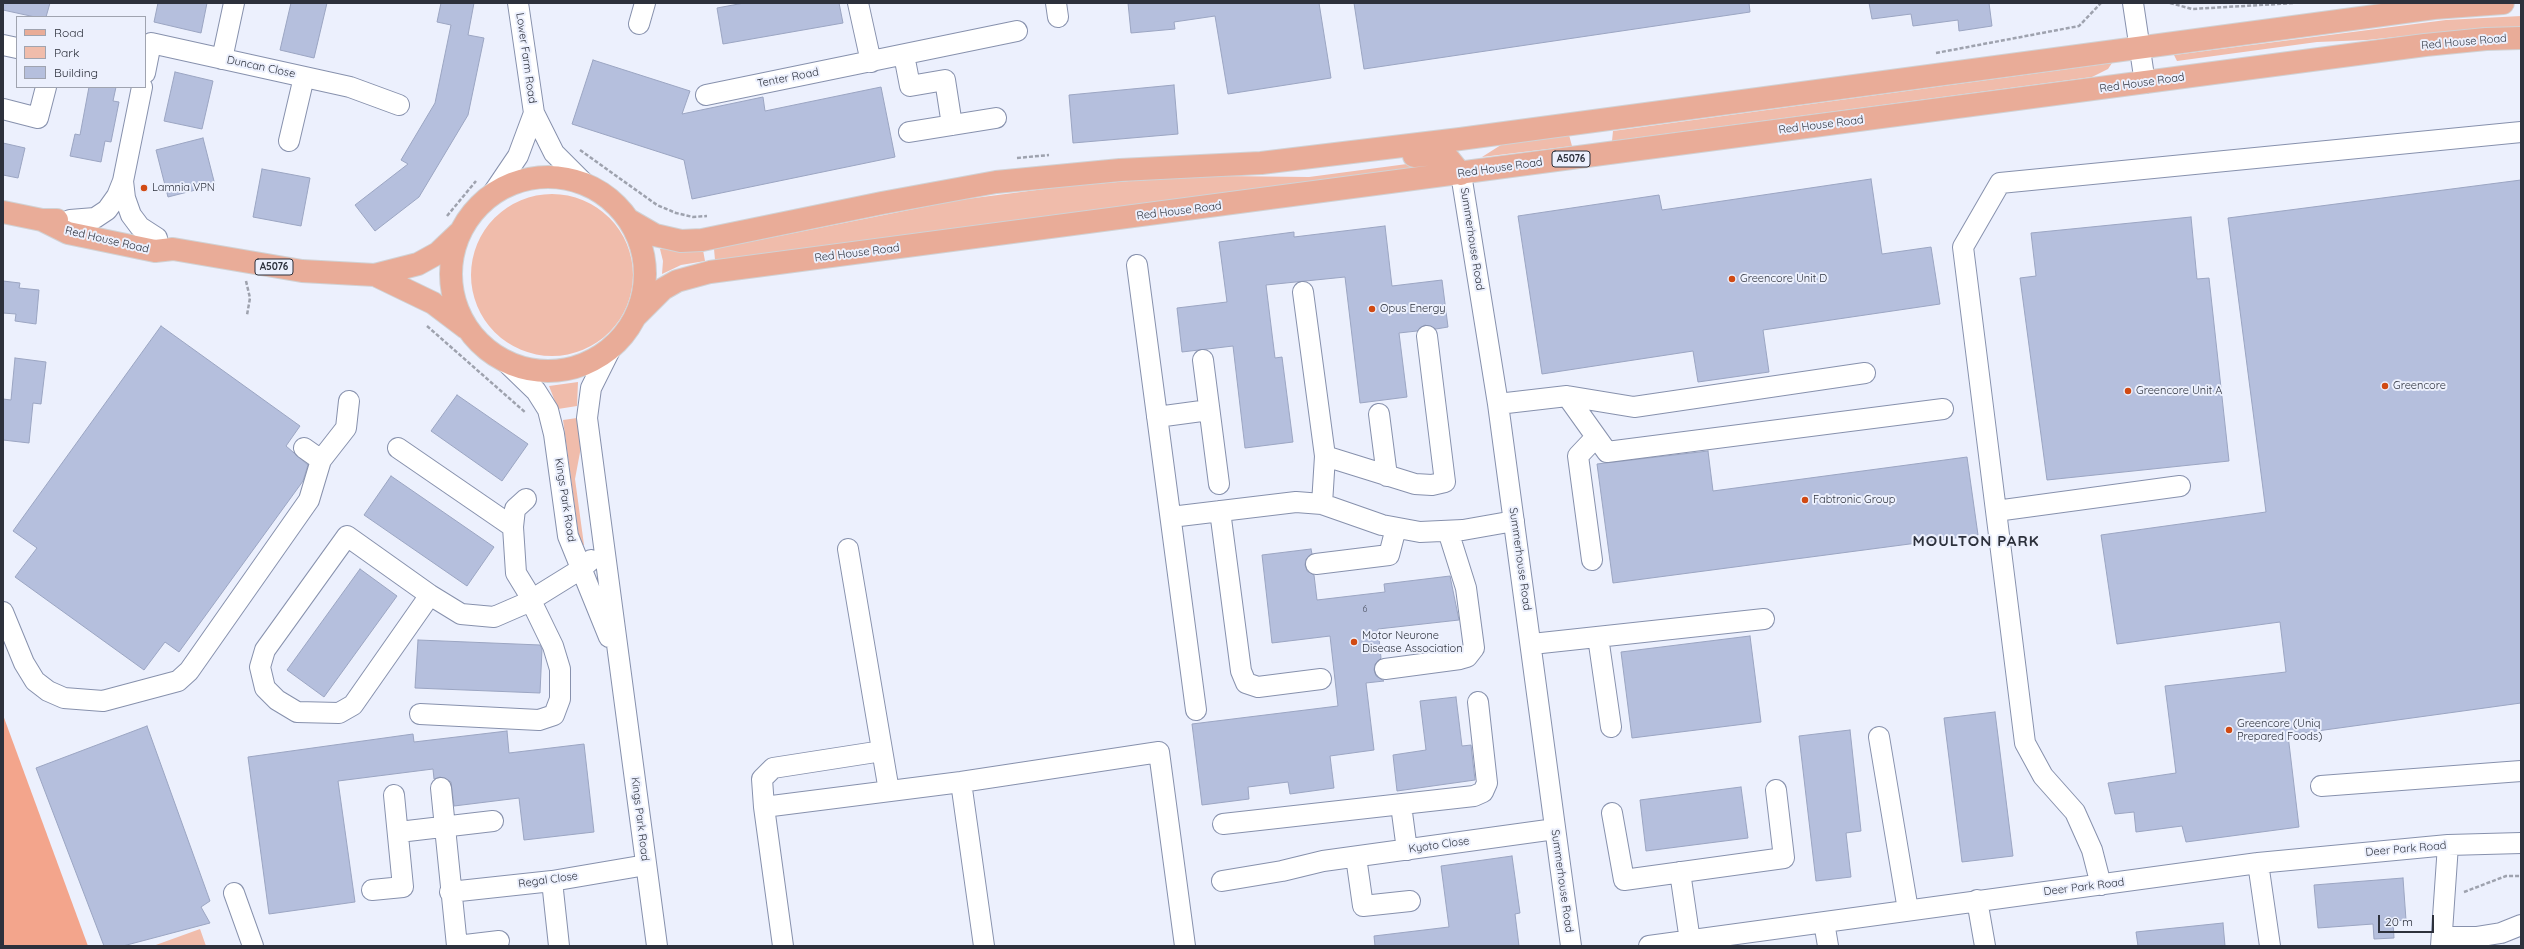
<!DOCTYPE html>
<html>
<head>
<meta charset="utf-8">
<style>
	body { margin:0 }
	#map { position:relative; width:2524px; height:949px; overflow:hidden; background:#ecf0fd; font-family:Quicksand,sans-serif }
	canvas { display:block }
	.frame { position:absolute; inset:0; border:4px solid #2d313c; pointer-events:none }
	.legend { position:absolute; left:16px; top:16px; width:130px; height:72px; box-sizing:border-box; background:#ecf0fd; border:1px solid #a0a4b0; margin:0; padding:5px 7px; list-style:none; font-size:12px; color:#2d313c }
	.legend li { display:flex; align-items:center; gap:8px; height:20px }
	.legend b { width:20px; border:1px solid #a0a4b0 }
	.scale { position:absolute; left:2378px; top:915px; width:56px; height:18px; box-sizing:border-box; border:2px solid #2d313c; border-top:0; padding-left:5px; font-size:12px; line-height:14px; white-space:nowrap; color:#2d313c; -webkit-text-stroke:3px #ecf0fd; paint-order:stroke }
</style>
</head>
<body>
<div id="map">
<canvas width="2524" height="949"></canvas>
<div class="frame"></div>
<ul class="legend">
<li><b style="height:5px;background:#e9ac98"></b>Road</li>
<li><b style="height:11px;background:#f0bcab"></b>Park</li>
<li><b style="height:11px;background:#b5bfdd"></b>Building</li>
</ul>
<div class="scale">20 m</div>
</div>
<script>
const ctx = document.querySelector('canvas').getContext('2d');
ctx.lineJoin = 'round';
function fillPath(path, color) {
  ctx.fillStyle = color;
  ctx.fill(path, 'evenodd');
}
function toPath(rows) {
  const path = new Path2D();
  for (const r of rows) {
    if (r.length === 3) {
      path.moveTo(r[0] + r[2], r[1]);
      path.arc(r[0], r[1], r[2], 0, 2 * Math.PI);
      continue;
    }
    path.moveTo(r[0], r[1]);
    for (let i = 2; i < r.length; i += 2) path.lineTo(r[i], r[i + 1]);
  }
  return path;
}
function stroke(path, color, width, dash) {
  ctx.strokeStyle = color;
  ctx.lineWidth = width;
  ctx.lineCap = dash ? 'butt' : 'round';
  ctx.setLineDash(dash || []);
  ctx.stroke(path);
}
function drawText(font, color, halo, rows, align = 'center') {
  ctx.font = font + ' Quicksand,sans-serif';
  ctx.lineWidth = 4;
  ctx.setLineDash([]);
  ctx.textBaseline = 'middle';
  ctx.strokeStyle = halo;
  ctx.fillStyle = color;
  for (const [text, x, y, turn = 0] of rows) {
    ctx.save();
    ctx.translate(x, y);
    ctx.rotate((+turn || 0) * Math.PI / 180);
    ctx.textAlign = isNaN(turn) ? turn : align;
    if (halo) ctx.strokeText(text, 0, 0);
    ctx.fillText(text, 0, 0);
    ctx.restore();
  }
}
fillPath(toPath([
	[2521,16,2521,27,2490,27,2367,40,2317,42,2177,61,2174,55,2446,20],
	[2112,63,2108,69,2092,77,1612,141,1613,131],
	[1569,135,1572,146,1482,157,1504,143],
	[1422,162,1423,167,967,228,715,260,714,249,959,200,1060,187,1129,181,1219,176,1309,177],
	[552,275,81],
	[660,249,703,250,705,261,681,265,662,274,663,261],
	[578,382,577,406,558,409,549,386],
	[577,418,581,447,575,479,584,545,580,545,563,420],
	[200,929,206,946,153,946]
]), '#f0bcab');
fillPath(toPath([
	[3,715,88,946,3,946]
]), '#f3a58c');
const building = toPath([
	[3,3,50,3,46,17,35,17,3,10,3,3],
	[158,3,207,3,201,33,154,22,158,3],
	[291,3,327,3,314,58,280,50,291,3],
	[441,3,474,3,468,35,484,38,468,115,419,197,375,231,355,205,408,164,401,160,435,103,451,25,437,22,441,3],
	[744,3,839,3,843,23,723,44,717,8,744,3],
	[1128,3,1319,3,1331,78,1228,94,1215,16,1174,22,1175,29,1131,33,1128,3],
	[1354,3,1749,3,1750,12,1364,69,1354,3],
	[1869,3,1989,3,1992,26,1959,31,1958,20,1913,26,1911,14,1872,19,1869,3],
	[593,60,690,91,682,114,763,97,765,111,881,87,895,157,692,199,684,160,572,124,593,60],
	[175,72,213,81,202,129,164,121,175,72],
	[1174,85,1178,134,1073,143,1069,95,1174,85],
	[89,87,116,87,113,101,119,102,111,142,105,141,101,162,70,156,75,134,80,135,89,87],
	[203,138,215,185,168,197,156,150,203,138],
	[3,143,25,148,18,178,3,175,3,143],
	[262,169,310,178,301,226,253,217,262,169],
	[1871,179,1882,254,1931,247,1940,304,1763,330,1769,372,1698,382,1693,351,1542,374,1518,216,1659,195,1662,210,1871,179],
	[2521,180,2521,703,2288,735,2299,827,2186,842,2182,826,2136,832,2134,812,2115,814,2108,783,2176,773,2165,686,2286,672,2280,622,2117,644,2101,535,2266,512,2228,218,2521,180],
	[2191,217,2197,279,2209,278,2229,461,2047,480,2020,278,2036,276,2031,233,2191,217],
	[1385,226,1392,286,1442,280,1448,327,1436,329,1425,325,1417,331,1399,333,1407,397,1360,403,1345,277,1266,285,1275,358,1282,357,1293,442,1245,448,1233,346,1182,352,1177,308,1227,302,1219,242,1294,232,1294,237,1385,226],
	[3,281,20,283,19,288,39,290,36,324,15,321,16,314,3,313,3,281],
	[161,326,300,426,286,446,308,465,303,481,179,652,165,642,144,670,15,577,37,548,13,531,161,326],
	[15,358,46,362,41,404,33,403,29,443,3,440,3,399,11,400,15,358],
	[457,395,528,444,502,481,431,431,457,395],
	[1708,451,1713,491,1967,457,1978,535,1613,583,1597,464,1708,451],
	[391,476,494,547,467,586,364,515,391,476],
	[1311,549,1312,554,1306,559,1305,565,1307,571,1314,575,1317,600,1385,592,1384,584,1450,576,1459,620,1378,629,1381,658,1375,664,1374,670,1376,676,1384,681,1366,683,1374,750,1330,756,1334,788,1290,794,1288,782,1248,787,1249,799,1202,805,1192,724,1338,706,1330,636,1272,643,1262,555,1311,549],
	[360,569,397,596,324,697,287,670,360,569],
	[1750,636,1761,722,1632,738,1621,652,1750,636],
	[418,640,540,645,542,649,540,693,415,688,418,640],
	[1456,697,1462,746,1471,745,1475,780,1397,791,1393,755,1426,750,1420,701,1456,697],
	[1995,712,2013,856,1962,862,1944,718,1995,712],
	[147,726,210,901,201,907,210,923,123,946,104,946,36,768,147,726],
	[1850,730,1861,831,1846,833,1851,877,1816,881,1799,736,1850,730],
	[507,731,509,753,584,744,594,832,524,840,519,798,454,806,451,782,440,777,434,779,433,769,338,781,355,902,269,914,248,757,413,734,414,742,507,731],
	[1741,787,1748,838,1646,851,1640,800,1741,787],
	[1512,856,1520,913,1515,914,1519,946,1375,946,1374,936,1449,927,1441,866,1512,856],
	[2403,878,2406,920,2393,921,2394,938,2374,939,2373,924,2318,928,2314,885,2403,878],
	[2223,923,2225,946,2138,946,2136,932,2223,923]
]);
fillPath(building, '#b5bfdd');
stroke(building, '#9ba5c2', 1);
const minor = toPath([
	[518,3,534,113,554,153,585,184],
	[858,3,871,62],
	[1056,3,1058,17],
	[2133,3,2145,83],
	[639,24,645,3],
	[3,45,17,48],
	[904,55,910,86,945,80,952,125],
	[222,59,234,3],
	[145,73,151,43,350,87,399,105],
	[706,95,1017,31],
	[3,109,38,118,46,87],
	[909,132,996,118],
	[289,141,304,77],
	[1461,174,1498,404,1571,946],
	[123,181,125,198,131,215,140,227,157,238],
	[493,193,518,156,534,113],
	[70,220,95,218,107,210,117,196,123,181,142,87],
	[1137,265,1196,710],
	[1303,292,1325,456,1322,504],
	[611,348,591,388,587,418,657,946],
	[1203,360,1219,484],
	[506,362,536,391,548,410,554,434,568,536,609,637],
	[1567,396,1607,452,1943,409],
	[1498,404,1567,396,1634,407,1865,373],
	[1379,414,1387,476],
	[1157,417,1209,410],
	[304,448,321,460],
	[398,448,513,527,516,573,527,591],
	[1325,456,1415,484,1432,485,1445,482,1427,336],
	[1220,511,1241,671,1246,683,1258,687,1321,679],
	[1996,511,2180,486],
	[1171,517,1296,502,1322,504,1382,525,1420,532,1463,530,1514,521],
	[513,527,515,509,526,499],
	[848,549,889,791],
	[1592,560,1578,456,1596,437],
	[1316,564,1389,555,1396,528],
	[430,595,353,705,339,713,297,712,277,700,265,688,260,667,265,650,347,536,430,595,461,614,494,617,524,604],
	[539,595,581,569,591,560],
	[3,612,24,663,35,681,48,691,64,698,103,701,178,681,189,671,309,500,321,460,346,428,349,401],
	[1598,637,1611,727],
	[1532,644,1764,619],
	[1385,669,1460,659,1467,657,1474,648,1466,588,1448,531],
	[420,714,539,720,554,715,560,699,560,669,553,646,534,607],
	[1879,737,1908,910],
	[961,782,984,946],
	[2321,786,2521,771],
	[441,788,457,946],
	[1401,805,1407,850],
	[764,807,762,779,773,768,882,751],
	[1612,813,1624,880,1784,858,1776,790],
	[1223,824,1474,796,1483,792,1487,783,1478,702],
	[399,832,493,821],
	[1356,857,1363,906,1410,901],
	[2258,863,2270,946],
	[1680,872,1690,941],
	[552,881,559,946],
	[1222,881,1282,871,1323,861,1555,829],
	[2101,885,2092,850,2075,812,2043,776,2025,743,1963,247,2000,183,2521,132],
	[372,890,403,887,394,795],
	[450,892,552,881,646,865],
	[234,893,253,946],
	[1977,900,1985,946],
	[1824,922,1828,946],
	[2443,937,2476,937,2501,933,2521,925],
	[457,946,499,941],
	[783,946,764,807,961,782,1159,752,1185,946],
	[1649,946,2258,863,2448,845,2521,843],
	[2441,946,2448,845]
]);
const major = toPath([
	[1414,156,1434,154,1449,159,1461,174],
	[548,274,97],
	[3,212,42,220,57,220],
	[42,220,68,233,155,251,173,249,302,271,375,275,418,264,438,253,459,233],
	[629,220,655,235,681,241,702,240,882,203,996,182,1120,170,1261,163,1460,139,2434,8,2503,3],
	[375,275,433,303,466,328],
	[636,316,663,289,677,281,710,272,2425,45,2486,39,2521,38]
]);
stroke(minor, '#8791ad', 22);
stroke(major, '#d1d2d4', 24);
stroke(toPath([
	[2170,3,2192,9,2295,3],
	[1936,53,2079,26,2101,3],
	[580,150,657,205,676,213,693,217,707,216],
	[1017,158,1049,155],
	[447,216,476,181],
	[246,281,250,298,247,315],
	[427,326,526,413],
	[2464,892,2506,876,2521,876]
]), '#9ea2ae', 2.5, [4, 2]);
stroke(minor, '#fff', 20);
stroke(major, '#e9ac98', 22);
for (const [x, y, r, color] of [
	[144,188,4,"#d14a13"],
	[1732,279,4,"#d14a13"],
	[1372,309,4,"#d14a13"],
	[2385,386,4,"#d14a13"],
	[2128,391,4,"#d14a13"],
	[1805,500,4,"#d14a13"],
	[1354,642,4,"#d14a13"],
	[2229,730,4,"#d14a13"]
]) {
  const dot = new Path2D();
  dot.arc(x, y, r, 0, 2 * Math.PI);
  ctx.fillStyle = color;
  ctx.fill(dot);
  stroke(dot, '#ecf0fd', 1.5);
}
drawText('9px', '#4f5464', null, [
	["6",1365,609]
]);
for (const [x, y, w] of [
	[1571,159,38],
	[274,267,38]
]) {
  const box = new Path2D();
  box.roundRect(x - w / 2, y - 8, w, 16, 3);
  ctx.fillStyle = '#ecf0fd';
  ctx.fill(box);
  stroke(box, '#2d313c', 1);
}
drawText('bold 10px', '#2d313c', null, [
	["A5076",1571,159],
	["A5076",274,267]
]);
drawText('11px', '#2d313c', '#ecf0fd', [
	["Red House Road",2464,42,-5],
	["Lower Farm Road",526,58,82],
	["Duncan Close",261,67,12],
	["Tenter Road",788,78,-11],
	["Red House Road",2142,83,-8],
	["Red House Road",1821,125,-7],
	["Red House Road",1500,168,-8],
	["Red House Road",1179,211,-7],
	["Summerhouse Road",1472,239,81],
	["Red House Road",107,240,13],
	["Red House Road",857,253,-7],
	["Kings Park Road",565,500,81],
	["Summerhouse Road",1520,559,82],
	["Kings Park Road",640,819,83],
	["Kyoto Close",1439,845,-8],
	["Deer Park Road",2406,849,-5],
	["Regal Close",548,880,-8],
	["Summerhouse Road",1562,881,82],
	["Deer Park Road",2084,887,-7]
]);
drawText('11px', '#2d313c', '#ecf0fd', [
	["Lamnia VPN",152,188],
	["Greencore Unit D",1740,279],
	["Opus Energy",1380,309],
	["Greencore",2393,386],
	["Greencore Unit A",2136,391],
	["Fabtronic Group",1813,500],
	["Motor Neurone",1362,636],
	["Disease Association",1362,649],
	["Greencore (Uniq",2237,724],
	["Prepared Foods)",2237,737]
], 'left');
ctx.letterSpacing = '1px';
drawText('bold 15px', '#2d313c', '#ecf0fd', [
	["MOULTON PARK",1976,541]
]);
ctx.letterSpacing = '0px';
</script>
</body>
</html>
